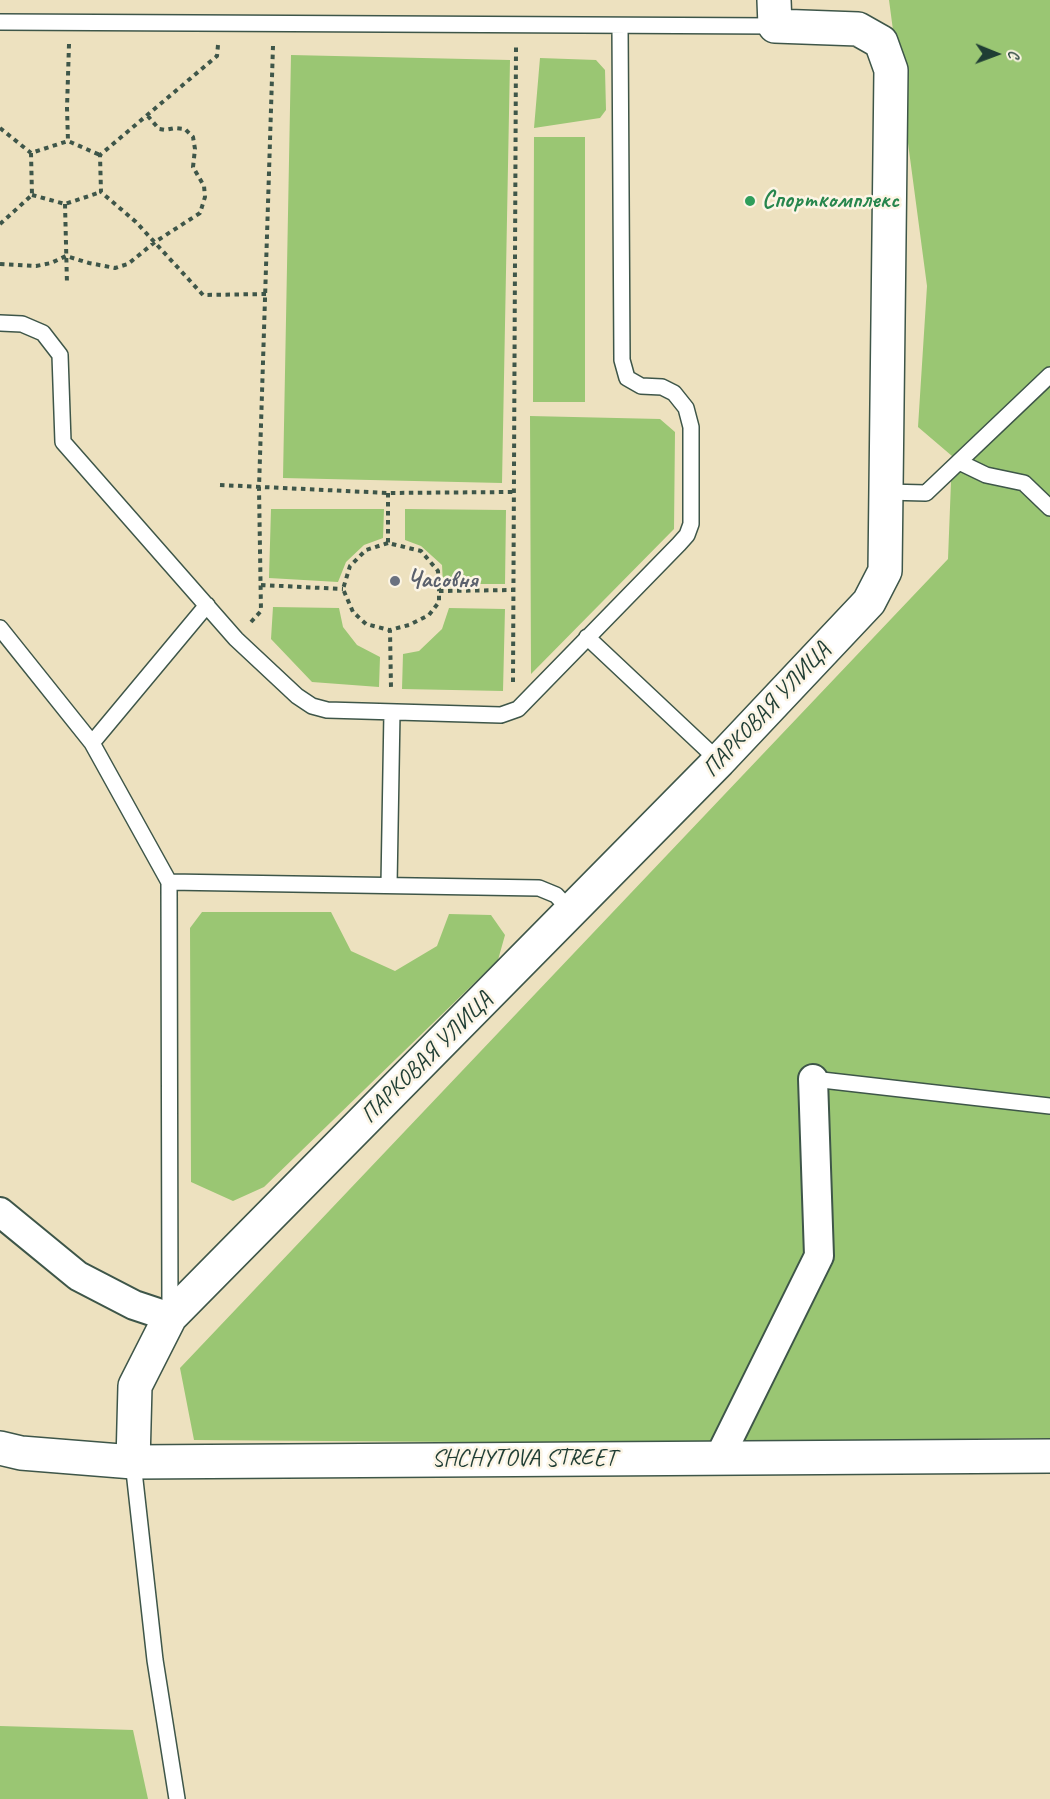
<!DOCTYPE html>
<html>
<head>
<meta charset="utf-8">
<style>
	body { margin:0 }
	#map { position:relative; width:1050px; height:1799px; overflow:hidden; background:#ede1bf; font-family:Caveat,sans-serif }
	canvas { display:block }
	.north { position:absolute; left:966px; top:24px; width:60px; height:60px; -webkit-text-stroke:4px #fcf5e5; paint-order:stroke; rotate:91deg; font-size:16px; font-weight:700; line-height:24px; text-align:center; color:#1f3d34 }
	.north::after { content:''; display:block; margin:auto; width:21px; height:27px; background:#1f3d34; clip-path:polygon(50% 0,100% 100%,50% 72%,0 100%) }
</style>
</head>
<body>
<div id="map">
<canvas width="1050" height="1799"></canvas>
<div class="north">С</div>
</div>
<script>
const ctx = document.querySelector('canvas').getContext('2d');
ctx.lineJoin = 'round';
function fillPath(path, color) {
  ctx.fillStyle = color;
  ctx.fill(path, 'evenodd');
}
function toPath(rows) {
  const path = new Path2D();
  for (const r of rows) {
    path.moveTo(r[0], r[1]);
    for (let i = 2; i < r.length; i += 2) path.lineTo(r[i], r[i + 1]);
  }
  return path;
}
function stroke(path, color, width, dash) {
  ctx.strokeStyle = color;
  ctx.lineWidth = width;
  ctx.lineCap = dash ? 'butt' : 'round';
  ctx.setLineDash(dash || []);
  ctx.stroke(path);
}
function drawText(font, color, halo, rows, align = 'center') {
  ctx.font = font + ' Caveat,sans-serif';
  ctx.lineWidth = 5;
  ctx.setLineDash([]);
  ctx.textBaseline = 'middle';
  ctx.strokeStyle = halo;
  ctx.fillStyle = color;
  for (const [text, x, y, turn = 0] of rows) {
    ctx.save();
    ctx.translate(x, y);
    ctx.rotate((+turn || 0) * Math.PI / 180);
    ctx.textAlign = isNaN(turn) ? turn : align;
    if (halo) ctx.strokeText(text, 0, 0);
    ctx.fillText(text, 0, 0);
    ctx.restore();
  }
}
fillPath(toPath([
	[889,0,1050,0,1050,1438,595,1443,194,1440,180,1368,948,559,952,456,918,427,927,286],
	[291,55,510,60,502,483,283,478],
	[540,58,596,60,605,70,606,110,600,118,534,128],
	[534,137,585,137,585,402,533,402],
	[530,416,660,419,675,432,674,529,531,674],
	[271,509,384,509,383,538,364,545,346,562,338,582,269,578],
	[405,509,506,510,505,584,443,584,442,565,421,546,405,540],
	[273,607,339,608,343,627,357,645,380,657,379,687,312,682,271,639],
	[449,608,505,609,503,691,402,689,403,654,419,651,442,629],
	[202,912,331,912,351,951,395,971,437,946,449,914,491,915,505,935,498,960,264,1187,233,1201,191,1182,190,928],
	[0,1726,133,1730,148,1799,0,1799]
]), '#9ac673');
const service = toPath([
	[0,22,775,26],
	[0,323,22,324,43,333,60,355,63,442,236,639,297,696,312,706,327,710,501,715,518,709,679,544,687,535,691,524,691,427,686,408,674,393,662,387,641,386,627,378,622,360,620,26],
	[959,462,986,475,1024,483,1050,508],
	[886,492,926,493,1050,375],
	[0,628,92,743,169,882,170,1314],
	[587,637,719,761],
	[92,743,207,605],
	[169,882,539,888,556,895,572,912],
	[389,885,392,712],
	[813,1079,1050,1106],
	[133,1462,155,1660,177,1799]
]);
const minor = toPath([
	[0,1212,78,1276,134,1305,170,1317],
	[719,1458,819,1256,813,1079]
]);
const tertiary = toPath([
	[0,1448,21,1453,133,1462,1050,1456],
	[133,1462,135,1386,170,1317,719,761,869,602,885,571,891,70,881,42,858,29,775,26,774,0]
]);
stroke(service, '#3e5649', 18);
stroke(minor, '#3e5649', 32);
stroke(tertiary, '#3e5649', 36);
stroke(toPath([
	[69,44,67,108,68,141,100,155],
	[218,45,217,56,100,155,101,192,136,222,203,295,266,294],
	[0,128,31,153],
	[32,195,65,204,101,192],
	[65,204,67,284],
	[0,224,32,195,31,153,68,141],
	[0,264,36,266,51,263,66,256,89,263,115,268,128,264,155,242,200,213,205,197,204,186,193,167,195,149,193,137,185,129,175,128,165,130,159,129,147,115],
	[220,485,388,493,513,492],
	[388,493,388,543,421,551,438,571,439,591,439,602,429,615,409,625,390,630,391,688],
	[388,543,366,550,350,566,343,589,353,612,366,624,389,630],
	[261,585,343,589],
	[439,591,512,590],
	[251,622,261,611,259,488,273,46],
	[513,682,516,47]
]), '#3e5649', 4, [4.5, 4.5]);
stroke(service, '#fff', 15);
stroke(minor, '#fff', 28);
stroke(tertiary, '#fff', 33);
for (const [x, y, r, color] of [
	[750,201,6,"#2e9e5b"],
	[395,581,6,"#6b7280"]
]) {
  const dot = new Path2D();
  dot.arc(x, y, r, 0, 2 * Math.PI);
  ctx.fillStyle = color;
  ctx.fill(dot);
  stroke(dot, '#fcf5e5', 2);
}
drawText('bold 24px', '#27864d', '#fcf5e5', [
	["Спорткомплекс",762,201]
], 'left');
drawText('bold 24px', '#5b616d', '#fcf5e5', [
	["Часовня",407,581]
], 'left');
drawText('24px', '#1f3d34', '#fcf5e5', [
	["ПАРКОВАЯ УЛИЦА",767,710,-47],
	["ПАРКОВАЯ УЛИЦА",427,1058,-45],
	["SHCHYTOVA STREET",524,1459]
]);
</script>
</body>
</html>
